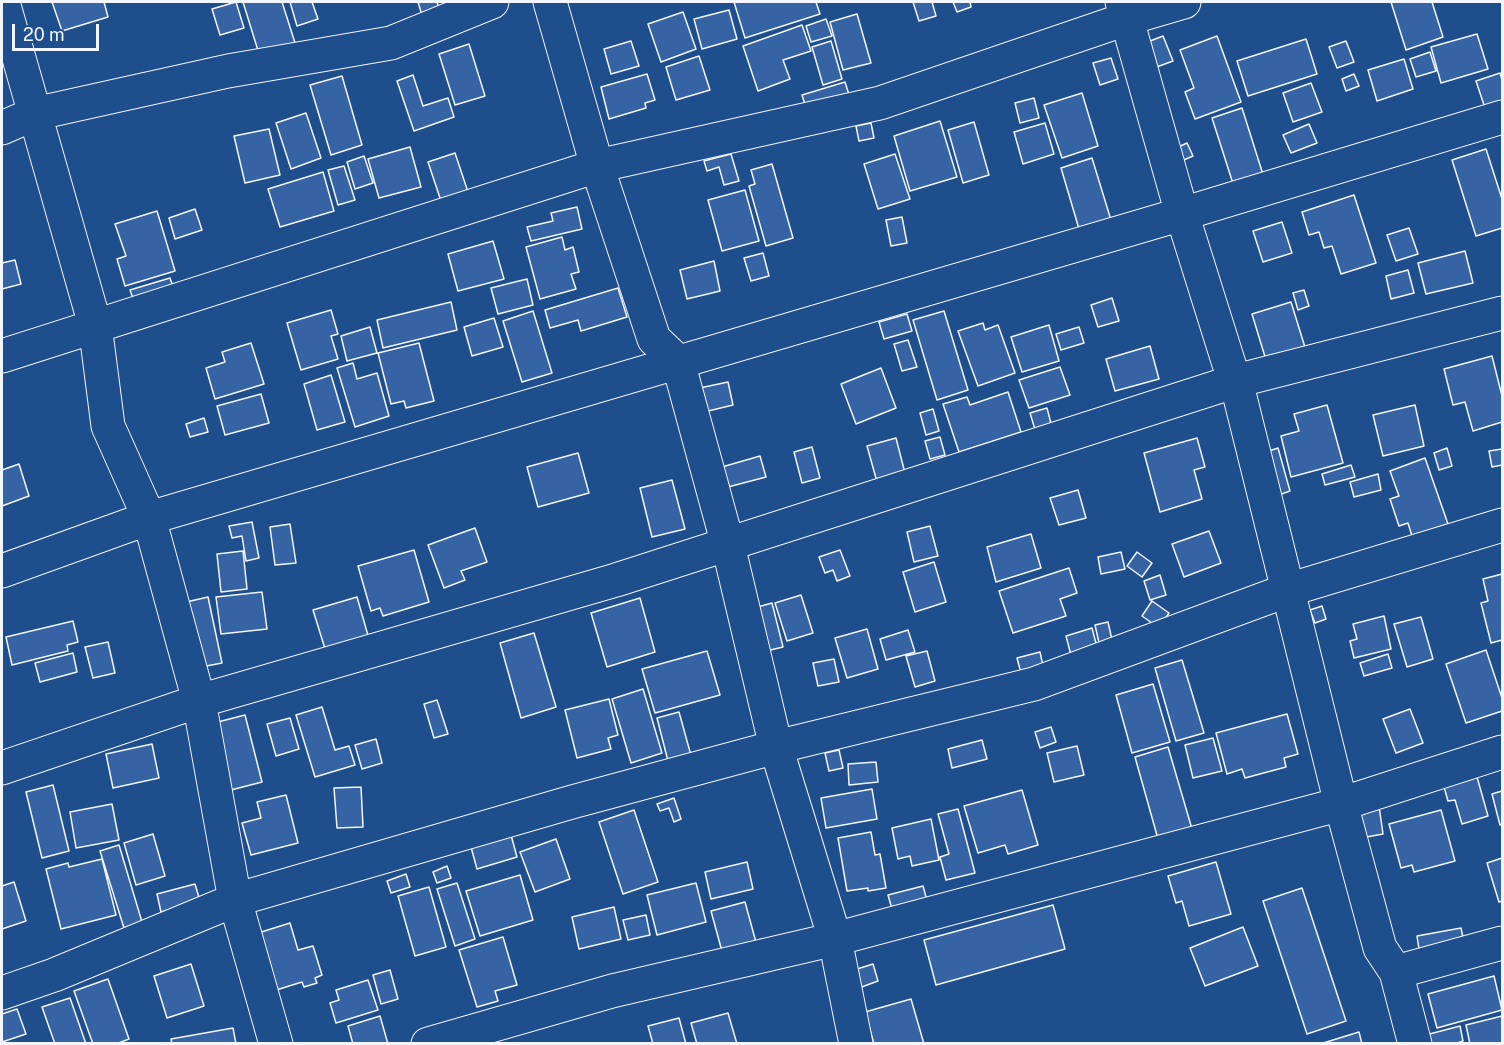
<!DOCTYPE html>
<html>
<head>
<meta charset="utf-8">
<style>
	body { margin:0 }
	#map { position:relative; width:1504px; height:1045px; overflow:hidden; background:#1f4e8c; font-family:"Public Sans",sans-serif }
	canvas { display:block }
	.frame { position:absolute; inset:0; border:3px solid #f2f6ff; pointer-events:none }
	.scale { position:absolute; left:12px; top:24px; width:87px; height:27px; box-sizing:border-box; border:3px solid #f2f6ff; border-top:0; padding-left:8px; font-size:18px; line-height:21px; white-space:nowrap; color:#f2f6ff; -webkit-text-stroke:4px #1f4e8c; paint-order:stroke }
</style>
</head>
<body>
<div id="map">
<canvas width="1504" height="1045"></canvas>
<div class="frame"></div>
<div class="scale">20 m</div>
</div>
<script>
const ctx = document.querySelector('canvas').getContext('2d');
ctx.lineJoin = 'round';
function fillPath(path, color) {
  ctx.fillStyle = color;
  ctx.fill(path, 'evenodd');
}
function toPath(rows) {
  const path = new Path2D();
  for (const r of rows) {
    path.moveTo(r[0], r[1]);
    for (let i = 2; i < r.length; i += 2) path.lineTo(r[i], r[i + 1]);
  }
  return path;
}
function stroke(path, color, width, dash) {
  ctx.strokeStyle = color;
  ctx.lineWidth = width;
  ctx.lineCap = dash ? 'butt' : 'round';
  ctx.setLineDash(dash || []);
  ctx.stroke(path);
}
const building = toPath([
	[52,2,104,2,108,17,62,31,52,2],
	[236,2,244,28,220,35,212,9,236,2],
	[243,2,282,2,296,46,260,57,243,2],
	[290,2,312,2,318,19,297,26,290,2],
	[418,2,437,2,442,17,424,22,418,2],
	[734,2,816,2,820,14,745,38,734,2],
	[913,2,932,2,936,16,919,21,913,2],
	[953,2,970,2,971,7,957,12,953,2],
	[1391,2,1432,2,1443,37,1406,50,1391,2],
	[729,10,737,39,702,49,694,19,729,10],
	[683,12,696,49,661,62,648,24,683,12],
	[857,14,871,63,843,70,830,22,857,14],
	[826,19,832,36,811,42,806,26,826,19],
	[802,25,811,51,783,60,790,79,758,91,743,46,802,25],
	[1477,34,1488,69,1441,83,1431,47,1477,34],
	[1163,36,1173,61,1154,68,1145,43,1163,36],
	[1217,36,1241,102,1195,119,1185,92,1194,88,1180,50,1217,36],
	[1306,39,1317,74,1248,96,1237,61,1306,39],
	[631,41,639,66,611,74,604,49,631,41],
	[831,41,842,79,823,85,812,47,831,41],
	[1346,41,1354,62,1337,68,1329,47,1346,41],
	[469,44,485,96,455,105,439,54,469,44],
	[1430,52,1436,71,1416,77,1410,59,1430,52],
	[699,56,710,90,676,100,666,67,699,56],
	[1111,58,1118,79,1100,85,1093,63,1111,58],
	[1404,59,1413,89,1377,101,1368,70,1404,59],
	[1500,73,1502,80,1502,105,1486,111,1476,81,1500,73],
	[647,74,655,100,645,103,646,108,609,119,601,87,647,74],
	[1354,74,1359,86,1346,91,1342,79,1354,74],
	[413,75,423,106,448,98,454,117,414,131,397,81,413,75],
	[342,76,362,145,331,155,310,85,342,76],
	[845,82,851,101,808,114,802,95,845,82],
	[1311,83,1322,112,1293,122,1283,93,1311,83],
	[1082,93,1098,146,1062,158,1044,105,1082,93],
	[1034,98,1039,118,1020,123,1015,103,1034,98],
	[1242,108,1266,184,1236,193,1212,118,1242,108],
	[306,113,321,158,291,169,276,123,306,113],
	[940,121,957,177,910,191,894,136,940,121],
	[974,122,989,175,963,183,948,130,974,122],
	[871,123,874,138,859,141,856,126,871,123],
	[1045,123,1054,154,1023,164,1014,132,1045,123],
	[1309,124,1317,143,1291,153,1283,135,1309,124],
	[269,129,280,175,245,183,234,136,269,129],
	[1187,143,1193,156,1179,162,1174,149,1187,143],
	[410,147,421,187,379,198,368,159,410,147],
	[1486,149,1502,199,1502,228,1476,236,1452,160,1486,149],
	[455,153,470,198,443,207,428,162,455,153],
	[731,154,739,181,724,185,719,167,707,171,704,161,731,154],
	[895,154,910,199,878,209,864,164,895,154],
	[364,156,373,183,355,189,347,162,364,156],
	[1092,158,1114,230,1082,239,1061,168,1092,158],
	[772,164,793,238,766,246,749,186,755,184,751,170,772,164],
	[344,166,355,200,338,205,328,170,344,166],
	[323,172,334,211,280,227,268,189,323,172],
	[745,190,759,241,722,251,708,200,745,190],
	[1354,195,1376,263,1341,274,1332,246,1324,248,1319,232,1309,235,1302,212,1354,195],
	[577,207,582,229,531,241,527,227,553,221,551,213,577,207],
	[195,209,202,230,175,239,169,218,195,209],
	[157,211,175,271,125,286,117,259,126,256,115,224,157,211],
	[902,217,907,243,891,246,886,220,902,217],
	[1282,222,1292,253,1263,262,1253,231,1282,222],
	[1409,228,1418,254,1396,261,1387,235,1409,228],
	[562,237,565,250,573,247,579,272,571,274,576,289,540,299,526,247,562,237],
	[493,241,504,279,458,291,448,254,493,241],
	[1465,251,1473,283,1426,294,1418,263,1465,251],
	[763,253,769,276,751,281,744,258,763,253],
	[15,260,21,284,2,289,2,263,15,260],
	[714,261,720,291,687,299,680,270,714,261],
	[1408,270,1414,293,1391,299,1386,276,1408,270],
	[170,278,176,295,136,307,130,290,170,278],
	[527,279,533,305,498,314,491,288,527,279],
	[618,288,627,317,581,331,578,320,550,328,545,310,618,288],
	[1304,290,1309,306,1298,310,1293,293,1304,290],
	[1112,298,1119,321,1098,327,1091,305,1112,298],
	[451,302,457,330,383,348,377,320,451,302],
	[1291,302,1308,357,1269,370,1252,314,1291,302],
	[331,310,338,334,331,336,338,359,301,370,287,323,331,310],
	[533,311,552,373,522,382,503,321,533,311],
	[944,311,968,390,937,400,913,320,944,311],
	[907,314,912,331,884,339,879,322,907,314],
	[494,318,503,347,472,356,464,327,494,318],
	[983,323,985,330,998,325,1015,373,978,386,958,331,983,323],
	[1049,325,1059,361,1022,372,1011,337,1049,325],
	[370,327,377,353,347,361,341,336,370,327],
	[1079,327,1084,343,1061,350,1056,334,1079,327],
	[908,340,917,367,902,371,894,344,908,340],
	[251,343,264,384,215,399,206,368,225,362,222,352,251,343],
	[419,343,434,401,406,408,404,401,391,404,378,353,419,343],
	[1150,346,1159,379,1115,391,1106,359,1150,346],
	[1492,356,1502,396,1502,422,1473,431,1465,402,1453,405,1444,369,1492,356],
	[353,363,357,379,377,373,389,416,355,427,337,368,353,363],
	[1060,367,1070,395,1029,408,1019,380,1060,367],
	[881,368,896,408,856,424,841,384,881,368],
	[331,375,345,422,317,430,304,384,331,375],
	[728,382,733,405,700,413,695,389,728,382],
	[1008,392,1021,432,959,452,943,404,967,397,970,405,1008,392],
	[261,394,269,423,225,435,217,406,261,394],
	[1327,405,1343,463,1291,477,1281,436,1299,431,1294,414,1327,405],
	[1415,405,1424,446,1383,456,1373,415,1415,405],
	[1047,408,1053,431,1037,436,1030,413,1047,408],
	[933,409,939,431,926,435,920,413,933,409],
	[204,418,208,432,190,437,186,424,204,418],
	[940,437,945,455,930,459,925,441,940,437],
	[896,438,907,481,879,489,867,446,896,438],
	[1197,438,1205,467,1194,470,1202,499,1160,512,1144,453,1197,438],
	[812,447,820,478,802,483,794,452,812,447],
	[1278,448,1290,491,1276,496,1263,453,1278,448],
	[1447,448,1452,466,1439,470,1434,453,1447,448],
	[1502,449,1502,465,1492,467,1489,451,1502,449],
	[578,453,589,493,538,507,527,467,578,453],
	[760,456,766,477,728,487,722,467,760,456],
	[1425,458,1448,524,1412,536,1408,523,1399,526,1390,499,1399,496,1390,471,1425,458],
	[19,464,29,496,2,506,2,470,19,464],
	[1351,465,1355,477,1325,485,1322,474,1351,465],
	[1378,474,1381,490,1354,497,1350,482,1378,474],
	[672,480,685,529,652,537,640,488,672,480],
	[1078,490,1086,518,1059,525,1050,498,1078,490],
	[252,522,259,558,246,561,242,536,232,538,229,526,252,522],
	[290,524,296,563,275,565,270,527,290,524],
	[930,526,938,556,914,562,907,532,930,526],
	[475,528,487,562,461,571,465,580,444,588,428,545,475,528],
	[1209,531,1221,563,1184,577,1172,544,1209,531],
	[1031,534,1041,568,996,582,987,547,1031,534],
	[414,550,429,602,383,616,380,608,371,611,358,566,414,550],
	[840,550,850,576,837,581,833,570,825,573,819,557,840,550],
	[243,551,247,589,221,592,217,554,243,551],
	[1121,552,1125,569,1101,574,1098,557,1121,552],
	[1137,552,1152,563,1142,577,1127,566,1137,552],
	[934,562,946,602,915,612,903,572,934,562],
	[1069,568,1077,593,1060,599,1066,616,1013,633,999,591,1069,568],
	[1502,574,1502,640,1491,643,1481,603,1488,601,1483,579,1502,574],
	[1160,575,1166,595,1150,600,1144,581,1160,575],
	[262,592,267,629,221,634,216,597,262,592],
	[801,595,813,633,787,641,775,603,801,595],
	[208,597,222,663,196,668,182,603,208,597],
	[357,597,369,639,326,652,313,610,357,597],
	[640,598,655,652,607,667,591,613,640,598],
	[1152,601,1169,613,1159,628,1142,616,1152,601],
	[772,603,783,647,758,653,747,610,772,603],
	[1322,606,1326,619,1315,623,1310,610,1322,606],
	[1384,616,1391,649,1354,658,1350,641,1357,639,1353,624,1384,616],
	[1421,617,1433,659,1407,667,1394,624,1421,617],
	[73,621,78,642,67,645,68,651,12,665,6,637,73,621],
	[1108,622,1112,640,1099,643,1095,625,1108,622],
	[1092,628,1098,651,1072,659,1066,636,1092,628],
	[867,629,878,669,847,678,835,638,867,629],
	[908,630,915,652,886,660,880,639,908,630],
	[534,633,556,707,521,718,500,643,534,633],
	[108,642,115,673,93,678,85,647,108,642],
	[1486,650,1502,698,1502,711,1466,723,1446,664,1486,650],
	[707,651,720,695,655,713,642,669,707,651],
	[927,651,935,681,915,687,906,656,927,651],
	[1040,652,1043,666,1021,673,1017,658,1040,652],
	[73,653,77,672,40,682,35,663,73,653],
	[1388,654,1392,668,1364,676,1360,663,1388,654],
	[834,659,839,682,818,686,813,663,834,659],
	[1182,660,1204,733,1176,741,1155,668,1182,660],
	[1153,684,1170,742,1132,753,1116,695,1153,684],
	[643,689,662,753,631,763,612,699,643,689],
	[609,699,618,735,608,738,611,749,577,758,565,710,609,699],
	[437,700,448,734,434,738,424,704,437,700],
	[322,707,335,750,349,746,355,765,315,777,296,715,322,707],
	[1410,709,1423,743,1396,753,1383,719,1410,709],
	[679,712,692,759,669,765,657,718,679,712],
	[1287,714,1298,754,1284,758,1286,767,1245,778,1242,769,1227,774,1216,733,1287,714],
	[245,715,262,782,231,790,214,723,245,715],
	[290,718,299,749,276,756,267,724,290,718],
	[1051,727,1056,742,1040,748,1035,732,1051,727],
	[1213,738,1222,771,1193,778,1185,745,1213,738],
	[376,739,382,763,362,769,355,745,376,739],
	[982,740,987,759,952,768,948,749,982,740],
	[152,744,159,778,113,788,106,754,152,744],
	[1077,746,1084,775,1054,782,1047,753,1077,746],
	[1168,747,1192,829,1158,839,1135,757,1168,747],
	[839,750,843,768,829,771,825,753,839,750],
	[876,762,878,782,849,785,848,764,876,762],
	[1477,777,1488,816,1462,824,1455,800,1448,801,1444,787,1477,777],
	[53,785,69,851,42,858,26,792,53,785],
	[361,787,363,827,337,828,334,788,361,787],
	[872,789,877,819,826,828,821,798,872,789],
	[1022,790,1038,845,1008,854,1005,845,978,853,964,806,1022,790],
	[1502,791,1502,824,1500,825,1492,794,1502,791],
	[286,795,298,843,251,855,242,823,261,818,257,802,286,795],
	[674,798,681,819,674,822,669,808,660,811,657,804,674,798],
	[112,804,119,840,76,848,70,812,112,804],
	[1379,806,1383,834,1361,838,1357,810,1379,806],
	[958,809,975,873,946,880,940,857,949,854,938,814,958,809],
	[634,810,658,882,623,894,599,822,634,810],
	[1441,810,1455,861,1414,872,1412,865,1401,868,1389,824,1441,810],
	[931,819,939,860,912,866,910,856,898,859,892,828,931,819],
	[871,832,875,855,880,854,886,888,868,891,868,888,847,891,838,838,871,832],
	[153,834,165,876,136,885,124,843,153,834],
	[511,835,517,857,477,869,471,847,511,835],
	[556,839,570,879,535,892,520,852,556,839],
	[119,845,142,922,124,928,100,851,119,845],
	[1502,858,1502,901,1499,902,1487,863,1502,858],
	[102,859,116,915,61,929,46,869,68,863,69,867,102,859],
	[747,862,753,889,711,899,705,872,747,862],
	[1216,862,1231,914,1189,926,1182,901,1176,903,1168,876,1216,862],
	[447,866,451,878,437,883,433,872,447,866],
	[406,874,410,887,391,893,387,881,406,874],
	[520,875,533,920,480,936,466,891,520,875],
	[14,882,26,921,2,929,2,886,14,882],
	[457,883,475,939,455,946,437,889,457,883],
	[696,883,706,922,657,935,647,895,696,883],
	[195,884,200,901,161,912,157,894,195,884],
	[923,886,929,908,894,916,888,895,923,886],
	[429,887,446,947,415,956,398,896,429,887],
	[1302,888,1346,1021,1307,1034,1263,901,1302,888],
	[745,902,757,946,723,955,711,911,745,902],
	[1053,905,1065,949,936,985,924,940,1053,905],
	[614,907,621,939,579,949,572,917,614,907],
	[646,915,650,935,628,940,623,920,646,915],
	[290,923,298,950,313,946,322,975,315,978,317,983,304,987,302,982,273,991,255,934,290,923],
	[1243,927,1258,966,1205,986,1190,948,1243,927],
	[1461,928,1465,947,1420,956,1417,936,1461,928],
	[503,937,517,985,495,991,498,1001,477,1007,459,950,503,937],
	[191,964,204,1006,167,1018,154,976,191,964],
	[873,964,878,981,859,988,854,970,873,964],
	[390,970,398,999,381,1004,373,975,390,970],
	[1494,976,1502,1010,1437,1028,1428,994,1494,976],
	[108,979,129,1039,116,1044,93,1044,74,991,108,979],
	[368,980,378,1010,336,1023,330,1003,339,1000,336,990,368,980],
	[70,998,86,1044,55,1044,42,1007,70,998],
	[911,999,924,1044,874,1044,865,1012,911,999],
	[17,1009,26,1034,2,1042,2,1014,17,1009],
	[728,1013,737,1044,697,1044,691,1023,728,1013],
	[380,1016,388,1044,353,1044,348,1026,380,1016],
	[1502,1016,1502,1044,1470,1044,1466,1025,1502,1016],
	[679,1018,686,1044,653,1044,648,1026,679,1018],
	[1460,1026,1463,1041,1454,1044,1424,1044,1422,1036,1460,1026],
	[233,1028,236,1044,172,1044,171,1039,233,1028],
	[1359,1032,1362,1044,1320,1044,1359,1032]
]);
fillPath(building, '#3563a3');
stroke(building, '#f2f6ff', 1.5);
const minor = toPath([
	[3,2,95,325,108,426,149,518,199,701,235,900,276,1044],
	[550,2,597,166,654,339,678,362,728,545,776,747,835,939,856,1044],
	[1122,2,1182,214,1234,380,1236,381,1341,804,1380,948,1396,972,1415,1044],
	[2,128,34,114,228,71,391,43,492,2],
	[2,356,597,166,880,103,1126,19,1184,2],
	[2,571,149,518,1182,214,1502,117],
	[2,768,199,701,616,580,1236,381,1502,313],
	[1396,972,1502,943],
	[2,993,54,975,235,900,572,802,776,747,1034,684,1288,590,1502,525],
	[428,1044,612,991,835,939,1341,804,1502,752]
]);
stroke(minor, '#f2f6ff', 35);
stroke(minor, '#1f4e8c', 33);
</script>
</body>
</html>
